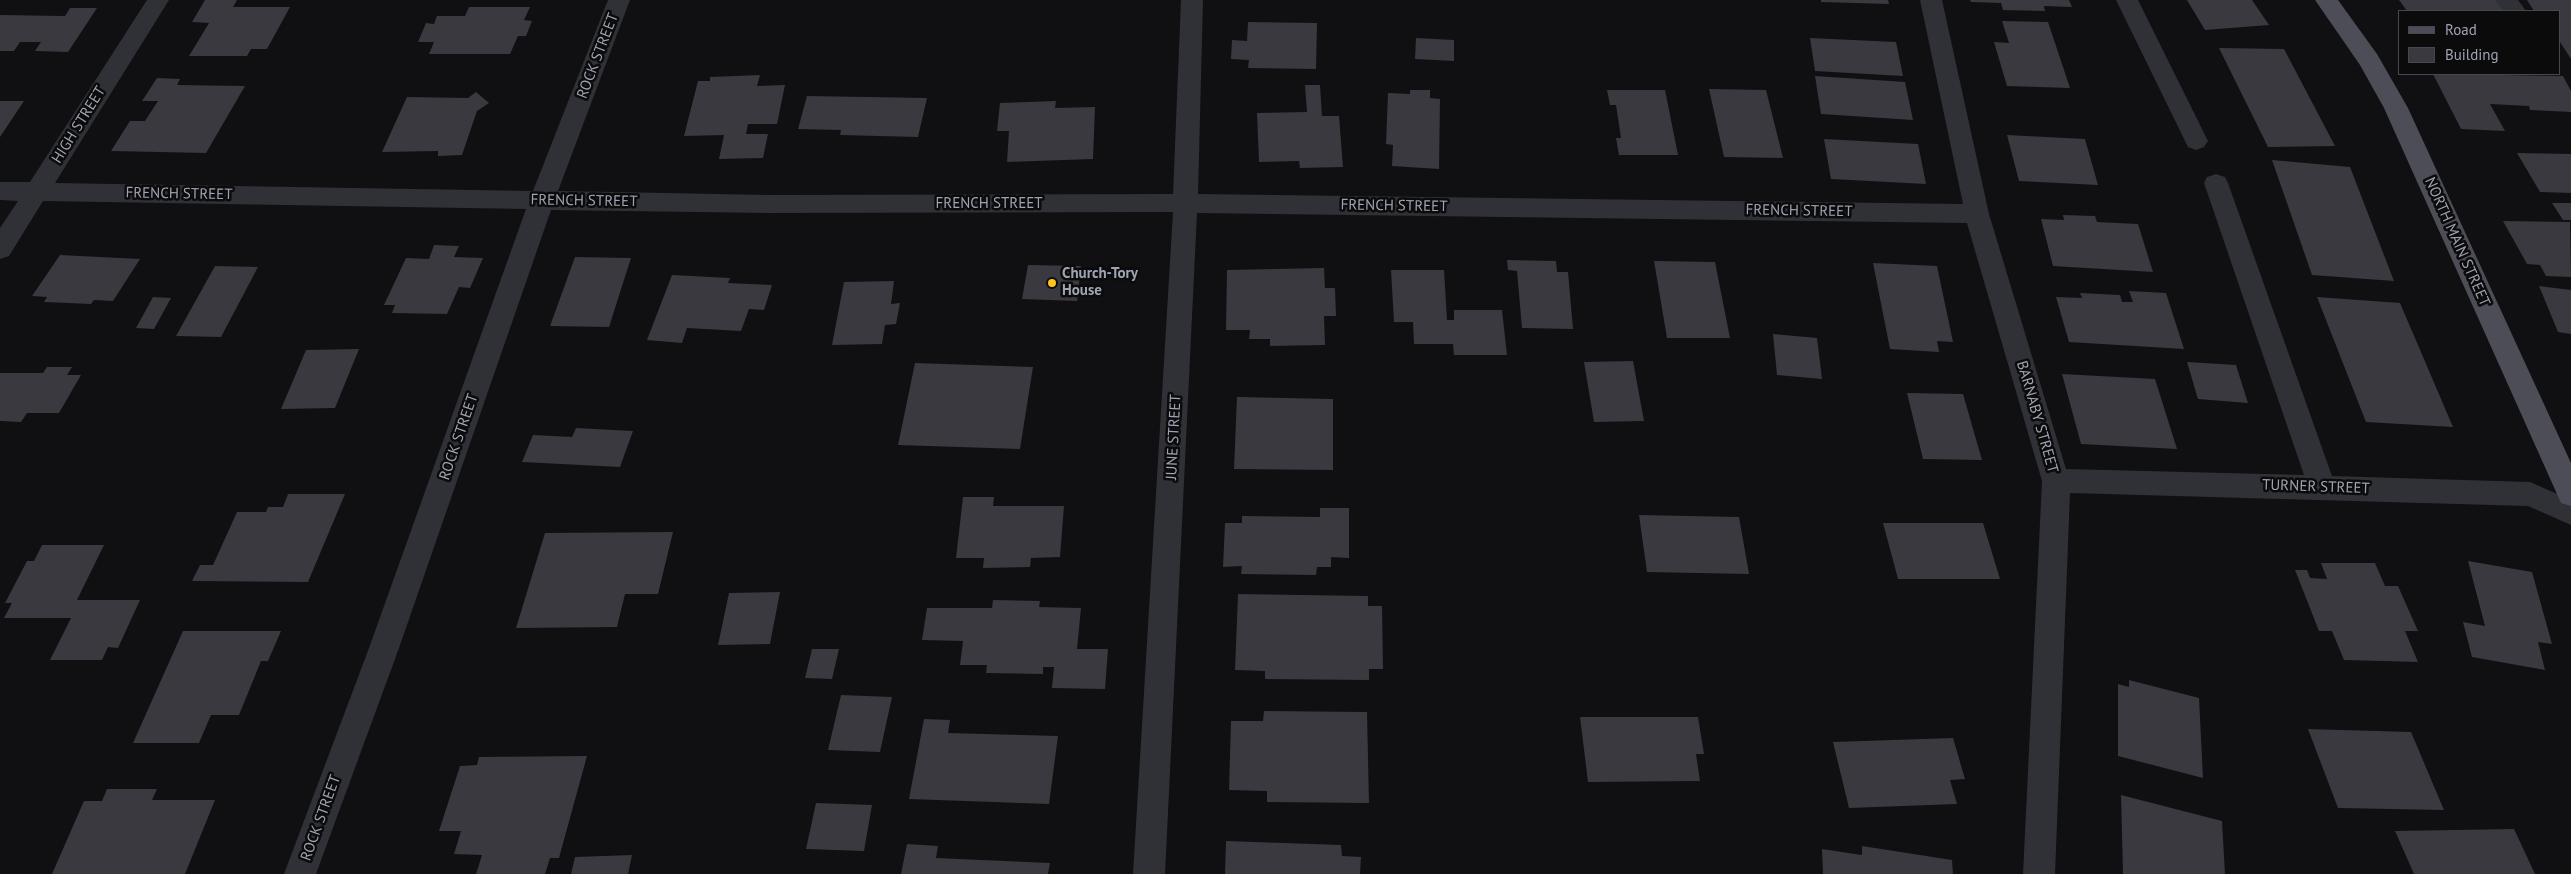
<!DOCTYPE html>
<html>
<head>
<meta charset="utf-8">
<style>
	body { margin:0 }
	#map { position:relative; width:2571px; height:874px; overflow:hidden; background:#100f11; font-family:"PT Sans",sans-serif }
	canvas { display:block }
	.legend { position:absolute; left:2398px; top:10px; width:162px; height:65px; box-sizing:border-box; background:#0b0b0c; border:1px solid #46484f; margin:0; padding:6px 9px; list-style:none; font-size:15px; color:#9fa4b4 }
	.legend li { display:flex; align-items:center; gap:10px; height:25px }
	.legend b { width:25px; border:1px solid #46484f }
</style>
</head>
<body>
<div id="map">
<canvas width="2571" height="874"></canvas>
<ul class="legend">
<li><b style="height:6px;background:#4c4d56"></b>Road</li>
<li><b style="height:14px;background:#39393f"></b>Building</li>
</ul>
</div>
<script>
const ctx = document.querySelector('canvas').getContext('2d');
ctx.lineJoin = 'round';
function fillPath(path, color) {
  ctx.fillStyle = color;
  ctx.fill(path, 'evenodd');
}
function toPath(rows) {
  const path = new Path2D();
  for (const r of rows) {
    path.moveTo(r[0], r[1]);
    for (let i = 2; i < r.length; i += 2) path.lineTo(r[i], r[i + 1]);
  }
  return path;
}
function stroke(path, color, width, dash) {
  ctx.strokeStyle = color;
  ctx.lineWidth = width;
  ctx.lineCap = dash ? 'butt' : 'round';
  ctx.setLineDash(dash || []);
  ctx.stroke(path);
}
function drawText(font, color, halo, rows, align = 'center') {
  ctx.font = font + ' "PT Sans",sans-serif';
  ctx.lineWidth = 5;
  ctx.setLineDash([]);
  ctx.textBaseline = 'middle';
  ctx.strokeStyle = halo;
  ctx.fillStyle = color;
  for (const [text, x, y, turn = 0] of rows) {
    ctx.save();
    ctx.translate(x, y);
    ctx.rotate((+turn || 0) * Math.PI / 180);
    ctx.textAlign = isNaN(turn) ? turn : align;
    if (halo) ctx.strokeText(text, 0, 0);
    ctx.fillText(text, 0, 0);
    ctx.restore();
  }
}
fillPath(toPath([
	[205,0,237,0,233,7,290,7,267,49,251,49,247,56,189,56,209,23,192,22],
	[1821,0,1888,0,1889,4,1821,2],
	[1970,0,2069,0,2072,7,2044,6,2045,11,2003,10,2001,3,1971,2],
	[2187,0,2252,0,2269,25,2205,30],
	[2399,0,2498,0,2506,11,2407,11],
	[2527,0,2571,0,2571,59,2560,42,2560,11,2534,11],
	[469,7,530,7,524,20,532,21,526,36,518,36,510,54,429,54,434,42,418,42,426,23,434,24,437,16,465,16],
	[70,8,97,8,68,52,35,51,41,42,20,42,14,51,0,51,0,15,65,16],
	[2002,21,2048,22,2070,88,2007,86,1994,42,2009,43],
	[1248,22,1317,23,1316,69,1248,68,1249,60,1231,59,1232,40,1247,41],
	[1416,38,1454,40,1454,61,1415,59],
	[1810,38,1896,42,1903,76,1815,71],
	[2219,48,2284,49,2335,146,2268,147],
	[2433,74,2563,76,2571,91,2571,112,2530,110,2529,106,2490,104,2505,131,2461,129],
	[760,75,757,86,785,85,777,124,748,124,746,134,768,134,763,158,719,159,724,135,684,136,698,81,710,81,710,77],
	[1815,76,1905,82,1913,120,1821,114],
	[157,78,180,79,177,85,245,86,206,153,111,151,130,121,145,121,158,101,142,101],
	[1305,85,1320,85,1322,116,1339,116,1343,167,1300,168,1299,161,1259,162,1257,113,1307,112],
	[1709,89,1766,90,1783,158,1724,157],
	[1410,90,1430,90,1430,98,1440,99,1439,169,1392,166,1393,145,1386,144,1388,93,1410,94],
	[1607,90,1665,90,1678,155,1619,155,1616,138,1621,138,1616,105,1610,105],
	[476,92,489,103,477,111,462,155,438,156,438,151,382,152,407,97,468,98],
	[807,96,927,98,918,137,840,135,841,130,798,129],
	[0,101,24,101,0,137],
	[1056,101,1055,108,1095,107,1093,159,1007,162,1009,131,997,131,1000,103],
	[2007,135,2085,139,2098,185,2019,181],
	[1824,139,1918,144,1926,184,1831,179],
	[2517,153,2571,154,2571,193,2540,192],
	[2272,160,2350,167,2394,281,2312,275],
	[2552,203,2571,203,2571,220,2563,220],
	[2063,215,2095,216,2097,222,2138,224,2153,272,2053,266,2041,219,2064,220],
	[2503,221,2570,222,2571,277,2546,276,2540,265,2527,264],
	[434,245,459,246,454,257,483,258,470,288,459,287,447,314,392,313,395,305,384,305,406,258,429,259],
	[60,255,140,259,113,301,94,300,91,304,44,302,47,297,32,296],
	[575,257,631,258,609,327,550,326],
	[1507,260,1556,261,1557,272,1568,272,1573,329,1522,328,1517,271,1508,270],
	[1654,261,1715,262,1730,338,1667,338],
	[1873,263,1937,266,1953,342,1937,341,1939,352,1890,349],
	[1028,265,1081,266,1077,301,1022,299],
	[215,266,258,267,221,337,176,336],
	[1324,268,1325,288,1335,288,1336,316,1324,316,1325,345,1270,346,1270,339,1249,339,1250,330,1226,330,1227,270],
	[1391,270,1444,270,1447,320,1454,320,1454,310,1502,310,1507,355,1454,355,1453,344,1414,344,1413,322,1394,322],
	[672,275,730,278,728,283,772,285,764,310,749,309,741,331,687,328,682,343,647,340],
	[894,281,891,304,900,303,896,324,885,325,882,344,832,345,844,282],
	[2539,286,2571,290,2571,334,2558,332],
	[2129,291,2166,293,2184,349,2069,342,2056,297,2082,298,2080,293,2120,295,2122,302,2133,302],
	[153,297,171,298,154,329,136,328],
	[2317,297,2400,303,2453,427,2366,422],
	[1773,334,1817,338,1822,379,1777,375],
	[359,349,335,408,281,409,306,350],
	[1633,361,1644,421,1594,422,1584,362],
	[2187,362,2236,365,2248,403,2198,399],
	[915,363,1033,367,1020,449,898,445],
	[47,367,72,367,67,375,81,375,59,413,27,413,21,422,0,421,0,373,43,373],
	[2062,374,2155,379,2177,449,2081,444],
	[1907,393,1963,394,1982,460,1923,459],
	[1237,397,1333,399,1333,470,1234,469],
	[576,428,633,431,620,467,522,462,533,435,572,437],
	[288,494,345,494,308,582,192,581,200,565,213,565,237,512,266,512,268,507,283,507],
	[963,497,994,497,993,506,1064,506,1060,557,1031,558,1030,567,983,568,984,558,956,558],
	[1320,508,1349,508,1349,558,1331,557,1331,567,1317,567,1316,575,1241,574,1242,566,1223,567,1225,523,1242,523,1242,516,1320,517],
	[1639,515,1739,517,1749,574,1647,572],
	[1883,523,1983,523,2000,579,1898,579],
	[673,532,658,594,625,594,617,627,516,628,545,533],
	[42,545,104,545,77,600,140,600,118,648,108,647,102,660,50,660,71,618,4,618,12,603,5,603,27,561,34,561],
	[2468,561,2532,572,2552,644,2538,642,2545,670,2472,657,2463,622,2485,626],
	[2321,563,2375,563,2385,586,2398,586,2418,631,2405,631,2418,662,2344,660,2332,631,2319,631,2295,570,2307,570,2310,578,2327,579],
	[780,592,770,644,718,645,729,593],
	[1238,594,1368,596,1368,606,1382,606,1383,669,1369,669,1369,680,1265,679,1265,671,1235,670],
	[993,600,1040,601,1039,607,1081,608,1077,649,1108,649,1105,689,1052,688,1054,667,1043,667,1043,674,986,673,987,665,960,665,963,641,922,640,927,608,992,608],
	[183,631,281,631,268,661,261,661,239,715,211,715,199,743,133,743],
	[812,649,839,649,832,679,805,678],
	[2129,680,2199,698,2203,778,2118,756,2118,684,2129,687],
	[841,695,892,697,880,752,828,750],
	[1264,711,1367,712,1369,803,1267,802,1267,791,1229,790,1231,721,1263,721],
	[1580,717,1698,717,1704,754,1696,754,1700,781,1588,782],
	[924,719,950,720,948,733,1058,736,1049,804,909,799],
	[2308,729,2411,732,2444,810,2338,808],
	[1953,738,1965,779,1950,780,1957,804,1849,808,1833,742],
	[587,756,559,858,550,858,545,874,476,874,482,855,454,854,461,831,439,831,460,766,477,765,479,757],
	[107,789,157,789,152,800,215,800,185,874,52,874,84,801,102,801],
	[2121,795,2222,821,2225,874,2123,874],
	[816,803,872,805,864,851,806,849],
	[2514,829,2535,874,2414,874,2395,831],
	[1226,841,1341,845,1342,856,1361,857,1360,874,1225,874],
	[907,844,938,846,936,858,1050,863,1048,874,901,874],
	[1862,846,1952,860,1953,874,1823,874,1822,849,1862,855],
	[632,855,628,874,571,874,575,857]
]), '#39393f');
fillPath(toPath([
	[147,0,169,0,55,183,533,191,608,0,630,0,558,191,769,195,1173,194,1181,0,1203,0,1198,194,1963,204,1920,0,1942,0,1989,214,2066,469,2304,475,2204,183,2207,177,2216,174,2225,177,2228,183,2332,476,2530,482,2571,500,2571,525,2528,506,2070,493,2055,874,2023,874,2042,481,1967,223,1197,213,1165,874,1133,874,1173,212,769,213,551,210,399,648,316,874,284,874,369,648,526,209,43,201,9,256,0,259,0,228,18,201,0,200,0,182,30,182,147,0],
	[2116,0,2138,0,2208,141,2204,147,2196,150,2188,147,2116,0],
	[2495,0,2518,0,2526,11,2503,11,2495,0]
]), '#303136');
fillPath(toPath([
	[2315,0,2338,0,2377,54,2408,108,2571,463,2571,506,2561,503,2557,494,2384,108,2360,65,2315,0]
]), '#4c4d56');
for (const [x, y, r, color] of [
	[1052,283,5,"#ffc51a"]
]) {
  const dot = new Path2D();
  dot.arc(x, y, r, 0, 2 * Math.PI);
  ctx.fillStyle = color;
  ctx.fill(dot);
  stroke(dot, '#0b0b0c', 2);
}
drawText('15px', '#9fa4b4', '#0b0b0c', [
	["ROCK STREET",598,56,-69],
	["HIGH STREET",79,125,-58],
	["FRENCH STREET",179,194,1],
	["FRENCH STREET",584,201,1],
	["FRENCH STREET",989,204],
	["FRENCH STREET",1394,206,1],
	["FRENCH STREET",1799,211,1],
	["NORTH MAIN STREET",2457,242,66],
	["BARNABY STREET",2037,417,74],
	["ROCK STREET",459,437,-71],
	["JUNE STREET",1174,437,-87],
	["TURNER STREET",2316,487,2],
	["ROCK STREET",321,818,-70]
]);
drawText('bold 15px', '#9fa4b4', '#0b0b0c', [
	["Church-Tory",1062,274],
	["House",1062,291]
], 'left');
</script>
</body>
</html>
